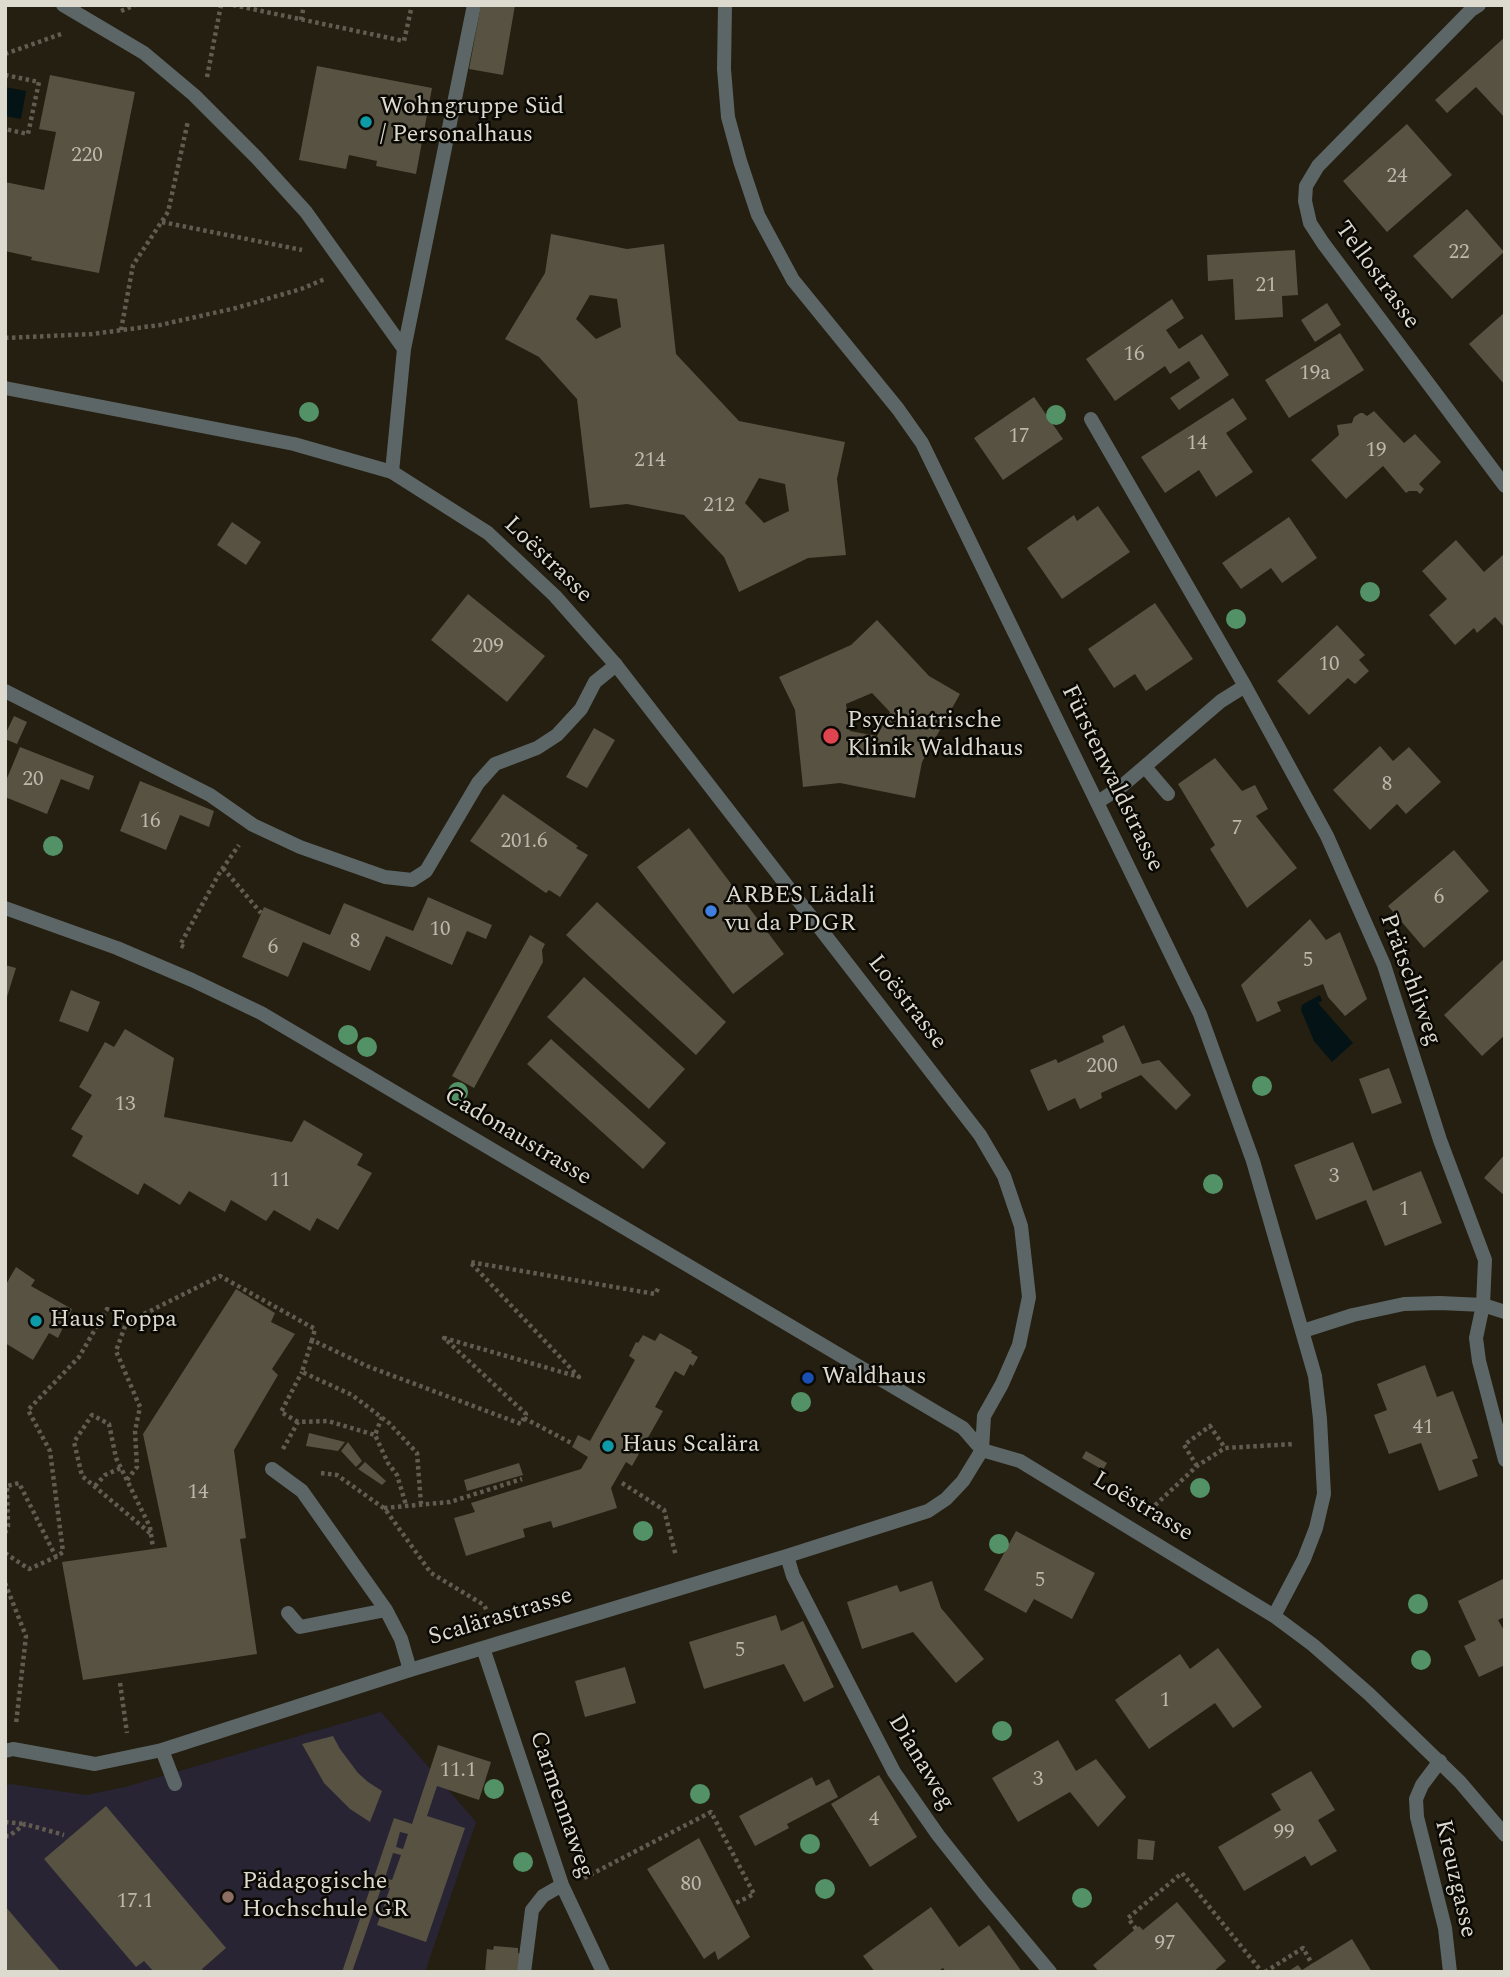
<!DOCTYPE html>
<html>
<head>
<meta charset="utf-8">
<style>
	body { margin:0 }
	#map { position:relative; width:1510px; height:1977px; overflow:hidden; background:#241f10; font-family:Spectral,serif }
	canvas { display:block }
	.frame { position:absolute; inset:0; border:7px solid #dddad0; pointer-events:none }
</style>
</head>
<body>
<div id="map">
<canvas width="1510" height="1977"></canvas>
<div class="frame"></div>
</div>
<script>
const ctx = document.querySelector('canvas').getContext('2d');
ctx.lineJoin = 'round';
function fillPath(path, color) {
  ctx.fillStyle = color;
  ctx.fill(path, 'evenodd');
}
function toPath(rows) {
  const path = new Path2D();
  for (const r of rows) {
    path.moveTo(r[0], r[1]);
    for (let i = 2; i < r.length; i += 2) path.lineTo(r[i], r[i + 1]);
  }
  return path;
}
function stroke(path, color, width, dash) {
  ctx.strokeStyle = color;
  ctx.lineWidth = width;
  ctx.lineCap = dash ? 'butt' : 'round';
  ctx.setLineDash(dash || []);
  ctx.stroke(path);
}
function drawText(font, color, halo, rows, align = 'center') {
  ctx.font = font + ' Spectral,serif';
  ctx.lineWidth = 5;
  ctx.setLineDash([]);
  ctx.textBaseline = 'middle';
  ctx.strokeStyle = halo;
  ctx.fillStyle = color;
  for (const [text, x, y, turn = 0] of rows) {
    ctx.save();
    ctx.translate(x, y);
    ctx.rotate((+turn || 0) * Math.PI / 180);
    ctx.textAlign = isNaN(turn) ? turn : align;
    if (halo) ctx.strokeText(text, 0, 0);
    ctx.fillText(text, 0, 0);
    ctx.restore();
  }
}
fillPath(toPath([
	[381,1712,476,1822,425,1972,5,1972,5,1786,10,1784,86,1795,125,1787]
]), '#282434');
fillPath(toPath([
	[5,87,26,91,21,119,5,116],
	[1320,995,1322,1001,1318,1003,1353,1043,1332,1062,1314,1041,1301,1010,1302,1005,1305,1003]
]), '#041416');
fillPath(toPath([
	[481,5,515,5,503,75,469,69],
	[1505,37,1505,118,1476,87,1447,113,1435,100],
	[317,66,432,88,416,174,376,166,377,161,349,155,346,169,299,160],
	[50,75,135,92,99,273,31,260,32,257,5,251,5,182,44,190,56,132,39,129],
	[1407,124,1452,175,1387,232,1343,181],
	[1467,209,1504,252,1452,299,1413,256],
	[551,234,627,249,664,244,676,354,739,421,845,442,837,479,846,555,808,558,739,592,724,557,684,515,627,504,590,508,577,399,539,357,505,339,545,273],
	[590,295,617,299,621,327,596,339,576,319],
	[759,478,785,484,789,511,764,523,745,503],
	[1295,250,1298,295,1282,296,1283,317,1235,320,1233,279,1208,281,1207,255],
	[1172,299,1184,318,1166,330,1179,349,1202,334,1229,375,1179,410,1170,398,1200,378,1189,361,1170,374,1165,366,1115,401,1086,359],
	[1327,303,1341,325,1315,342,1301,320],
	[1505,312,1505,385,1469,344],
	[1340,333,1364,370,1289,418,1265,380],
	[1034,397,1063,439,1003,480,974,438],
	[1233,398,1247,419,1226,433,1253,472,1216,497,1199,470,1165,493,1141,457],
	[1374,411,1404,443,1415,434,1441,462,1419,484,1424,489,1420,494,1417,491,1409,491,1406,493,1383,466,1346,499,1311,460,1339,435,1337,425,1352,423,1354,417,1360,413,1363,413,1367,416],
	[1098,506,1130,552,1062,599,1027,548,1074,515,1077,521],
	[1289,517,1317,558,1282,583,1271,568,1241,589,1222,563],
	[232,522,261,542,246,565,217,545],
	[1456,540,1484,572,1503,555,1505,557,1505,628,1495,617,1477,633,1474,628,1455,645,1429,615,1447,599,1422,571],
	[468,594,545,656,507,702,431,640],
	[1155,603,1193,659,1146,691,1135,674,1114,688,1088,649],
	[877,620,929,676,960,694,922,762,915,798,840,783,803,787,795,710,779,677,851,645],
	[872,693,890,712,877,736,850,731,846,704],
	[1337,625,1365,655,1359,660,1369,671,1355,684,1348,678,1309,715,1277,681],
	[14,716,27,722,17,744,5,739,5,735],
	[594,728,615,740,587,788,566,777],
	[1380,746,1393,761,1409,747,1441,782,1406,814,1397,804,1370,830,1333,790],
	[20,747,94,776,89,790,61,779,47,814,5,797,5,783],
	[1215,758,1242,791,1255,785,1268,809,1256,816,1297,868,1247,908,1210,849,1215,845,1178,784],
	[140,781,214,811,209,827,180,815,166,850,120,831],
	[503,794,578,846,576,848,588,855,560,897,549,890,546,893,470,841],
	[689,828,784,954,733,994,637,867],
	[1454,850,1489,891,1424,948,1388,906],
	[428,897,492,925,486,939,467,931,452,965,386,936,370,971,303,942,288,977,242,957,264,907,330,935,344,903,413,931],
	[597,902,726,1022,696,1055,566,935],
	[1310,919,1326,940,1340,932,1367,999,1345,1016,1328,997,1323,984,1277,1002,1281,1011,1257,1022,1241,985],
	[530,935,545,944,542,950,543,962,474,1088,452,1076],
	[1505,958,1505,1035,1482,1056,1444,1015],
	[5,965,16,968,6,1000,5,1000],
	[584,977,685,1069,649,1109,547,1017],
	[71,990,100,1002,88,1032,59,1021],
	[1124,1025,1142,1064,1159,1060,1191,1095,1176,1110,1141,1075,1101,1093,1102,1098,1080,1109,1075,1098,1048,1111,1030,1070,1056,1059,1058,1063,1104,1042,1102,1036],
	[125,1029,174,1058,164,1117,292,1142,304,1120,363,1154,357,1165,372,1173,338,1230,317,1218,310,1231,274,1210,266,1221,231,1200,225,1212,189,1191,180,1205,144,1183,138,1195,72,1156,83,1136,71,1129,92,1095,79,1087,105,1042,114,1047],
	[551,1039,666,1143,643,1169,527,1064],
	[1389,1068,1402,1103,1372,1114,1359,1079],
	[1353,1142,1373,1191,1421,1171,1442,1223,1385,1246,1366,1200,1316,1220,1294,1165],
	[1505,1154,1505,1196,1484,1178],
	[16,1267,35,1280,31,1286,72,1309,58,1338,49,1333,33,1360,5,1343,5,1286],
	[236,1289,275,1313,271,1322,295,1334,272,1369,278,1375,234,1450,246,1538,240,1539,257,1654,83,1680,62,1562,167,1547,143,1434],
	[660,1333,692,1351,691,1353,698,1357,693,1366,690,1364,684,1376,675,1371,655,1407,663,1411,632,1466,626,1462,611,1488,617,1508,553,1528,551,1521,523,1529,525,1537,466,1556,454,1518,475,1512,471,1503,581,1469,588,1457,572,1447,578,1435,590,1441,635,1360,629,1356,636,1342,638,1343,643,1335,655,1341],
	[1425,1365,1437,1397,1453,1391,1478,1458,1472,1460,1478,1476,1439,1491,1421,1443,1389,1454,1374,1415,1387,1410,1377,1384],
	[309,1433,345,1442,338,1451,306,1446],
	[348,1442,362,1461,356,1467,341,1451],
	[1086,1451,1107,1463,1103,1470,1082,1458],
	[365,1462,386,1481,382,1485,358,1469],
	[519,1463,523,1475,467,1491,464,1480],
	[1016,1531,1095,1573,1072,1619,1034,1599,1026,1613,984,1590],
	[1505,1578,1505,1617,1498,1620,1505,1632,1505,1665,1479,1677,1464,1646,1476,1640,1458,1601],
	[932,1581,941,1608,984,1659,956,1683,913,1632,862,1649,847,1602,897,1585,900,1592],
	[776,1615,781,1631,803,1621,834,1687,804,1702,784,1664,704,1689,689,1642],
	[1218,1648,1262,1707,1233,1728,1215,1703,1149,1749,1115,1700,1180,1654,1190,1669],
	[625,1667,636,1703,585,1717,575,1681],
	[333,1736,340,1749,358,1773,368,1782,382,1791,370,1822,350,1809,324,1783,302,1744],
	[1058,1740,1076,1771,1096,1759,1126,1797,1098,1827,1070,1792,1018,1822,992,1778],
	[438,1745,491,1762,479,1800,437,1786,427,1816,465,1828,426,1942,377,1925,390,1888,382,1886,352,1972,342,1972,394,1818,412,1824],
	[400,1832,408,1834,403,1849,396,1847],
	[393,1853,401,1855,392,1880,385,1878],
	[1311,1771,1335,1810,1318,1820,1337,1851,1311,1866,1305,1856,1244,1891,1218,1847,1281,1810,1271,1794],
	[879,1775,917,1837,870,1867,831,1804],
	[812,1777,816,1786,829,1779,838,1797,787,1824,789,1828,755,1846,739,1816],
	[106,1806,226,1948,202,1969,204,1972,154,1972,144,1961,136,1967,44,1859],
	[699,1838,750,1937,718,1960,715,1951,704,1959,647,1869],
	[1138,1839,1155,1841,1153,1860,1137,1859],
	[1177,1902,1226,1961,1213,1972,1099,1972,1093,1965,1139,1926,1143,1930],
	[5,1906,61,1972,5,1972],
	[931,1907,959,1947,989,1925,1022,1972,946,1972,943,1968,937,1972,875,1972,863,1956],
	[1352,1939,1372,1972,1287,1972,1298,1965,1302,1970],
	[494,1946,518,1948,518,1953,522,1954,520,1972,485,1972,487,1949,493,1950]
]), '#575241');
stroke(toPath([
	[233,5,404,41,412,5],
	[121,11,135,5],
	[301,20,304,5],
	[5,54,64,33],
	[5,75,39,82,28,134,5,129],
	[207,77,221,5],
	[162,222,302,250],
	[121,330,133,265,168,212,188,121],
	[5,338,92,334,160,325,236,308,301,289,325,279],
	[223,868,261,913],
	[184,947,180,945,220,872,239,845],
	[312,1340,302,1372,352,1395,389,1423,417,1453,421,1504],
	[382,1417,375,1435,388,1463,397,1475,406,1505],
	[524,1418,573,1444],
	[298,1422,281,1412,302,1372],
	[283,1449,298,1422,328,1421,375,1435],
	[1197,1466,1184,1445,1210,1426,1225,1448],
	[321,1473,337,1475,385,1509,431,1573,484,1605,487,1611],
	[127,1480,137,1467,135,1431,140,1407,116,1351,128,1318],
	[622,1483,664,1510,676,1556],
	[95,1486,105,1475,121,1468],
	[384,1508,450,1502,522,1479],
	[1150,1510,1197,1466,1225,1448,1294,1444],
	[5,1533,8,1526,7,1486,19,1483,56,1557],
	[150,1533,82,1476,74,1442,92,1415,109,1424,116,1458,150,1527,153,1548],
	[5,1553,29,1569,56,1557,63,1552,50,1451,28,1410,79,1357,107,1309,132,1320,220,1276,315,1329,312,1340,367,1366,521,1424,526,1414,444,1338,579,1377,470,1262,655,1294,659,1287],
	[5,1583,26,1636,16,1724],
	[120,1683,127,1733],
	[5,1822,24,1824],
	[5,1836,9,1836,25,1824,64,1835],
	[584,1878,711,1812,754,1894,734,1904],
	[1136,1929,1128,1918,1182,1873,1262,1972],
	[1265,1972,1303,1948,1312,1964]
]), '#615c4f', 4.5, [3.5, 3.5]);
stroke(toPath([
	[63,5,144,53,194,95,257,158,306,212,404,349],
	[392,472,404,349,474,5],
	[5,691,210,795,253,825,300,847,385,877,412,880,426,871,478,783,495,764,537,748,557,735,581,709,595,682,616,665],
	[1145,767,1168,794],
	[1483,1305,1476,1338,1479,1361,1505,1460],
	[272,1469,302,1491,386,1610,401,1639,410,1670],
	[288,1613,300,1627,386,1610],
	[162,1750,175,1784]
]), '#5d6666', 14);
stroke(toPath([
	[725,5,724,69,728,117,740,161,758,215,793,280,898,409,922,443,1200,1014,1253,1161,1315,1376,1320,1419,1324,1494,1316,1528,1304,1559,1274,1616],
	[1479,5,1471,10,1318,166,1306,186,1305,201,1310,223,1323,243,1505,486],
	[5,388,294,444,392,472,488,533,555,596,616,665,980,1135,1004,1176,1021,1226,1029,1297,1019,1345,1002,1384,984,1416,982,1450,963,1481,946,1499,928,1511,787,1556,410,1670,162,1750,95,1764,13,1749,5,1751],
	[1091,419,1245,686,1327,836,1384,965,1440,1140,1485,1260,1483,1305],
	[1098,802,1122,786,1221,701,1245,686],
	[5,908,117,948,192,980,261,1013,963,1428,982,1450],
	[1303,1331,1353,1315,1404,1304,1440,1303,1483,1305,1505,1312],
	[982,1450,1020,1461,1274,1616,1313,1645,1369,1694,1460,1782,1505,1835],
	[787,1556,793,1576,894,1772,938,1835,984,1893,1050,1972],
	[483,1648,562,1885,603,1972],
	[1440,1761,1422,1785,1416,1799,1417,1817,1445,1928,1450,1972],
	[524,1972,532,1910,543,1896,562,1885]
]), '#5d6666', 14);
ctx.fillStyle = '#539266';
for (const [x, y] of [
	[309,412],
	[1056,415],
	[1370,592],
	[1236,619],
	[53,846],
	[348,1035],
	[367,1047],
	[1262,1086],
	[458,1092],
	[1213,1184],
	[801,1402],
	[1200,1488],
	[643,1531],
	[999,1544],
	[1418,1604],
	[1421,1660],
	[1002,1731],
	[494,1789],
	[700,1794],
	[810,1844],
	[523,1862],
	[825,1889],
	[1082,1898]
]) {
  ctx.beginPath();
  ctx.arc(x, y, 10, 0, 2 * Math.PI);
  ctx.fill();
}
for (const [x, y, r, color] of [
	[366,122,7,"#0f9aa8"],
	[831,736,9,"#e0444e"],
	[711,911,7,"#3f7fe0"],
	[36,1321,7,"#0f9aa8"],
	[808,1378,7,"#1a4fb4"],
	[608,1446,7,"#0f9aa8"],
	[228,1897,7,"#8d6e63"]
]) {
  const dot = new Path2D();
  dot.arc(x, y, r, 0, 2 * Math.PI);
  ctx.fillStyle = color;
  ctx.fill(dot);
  stroke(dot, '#0b0904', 2.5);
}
drawText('21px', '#bcb8ac', null, [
	["220",87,157],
	["24",1397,178],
	["22",1459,254],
	["21",1266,287],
	["16",1134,356],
	["19a",1315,375],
	["17",1019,438],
	["14",1197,445],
	["19",1376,452],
	["214",650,462],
	["212",719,507],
	["209",488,648],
	["10",1329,666],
	["20",33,781],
	["8",1387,786],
	["16",150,823],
	["7",1237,830],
	["201.6",524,843],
	["6",1439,899],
	["10",440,931],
	["8",355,943],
	["6",273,949],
	["5",1308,962],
	["200",1102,1068],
	["13",125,1106],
	["3",1334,1178],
	["11",280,1182],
	["1",1404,1211],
	["41",1423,1429],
	["14",198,1494],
	["5",1040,1582],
	["5",740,1652],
	["1",1165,1702],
	["11.1",458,1772],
	["3",1038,1781],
	["4",874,1821],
	["99",1284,1834],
	["80",691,1886],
	["17.1",135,1903],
	["97",1165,1945]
]);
drawText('24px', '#dddad0', '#0b0904', [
	["Wohngruppe Süd",380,108],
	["/ Personalhaus",380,136],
	["Psychiatrische",847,722],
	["Klinik Waldhaus",847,750],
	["ARBES Lädali",725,897],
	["vu da PDGR",725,925],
	["Haus Foppa",50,1321],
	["Waldhaus",822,1378],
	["Haus Scalära",622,1446],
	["Pädagogische",242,1883],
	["Hochschule GR",242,1911]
], 'left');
drawText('24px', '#dddad0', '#0b0904', [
	["Tellostrasse",1376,276,54],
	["Loëstrasse",547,561,44],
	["Fürstenwaldstrasse",1111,779,64],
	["Prätschliweg",1409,980,70],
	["Loëstrasse",906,1003,52],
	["Cadonaustrasse",517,1138,31],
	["Loëstrasse",1142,1508,31],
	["Scalärastrasse",501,1618,-17],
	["Dianaweg",920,1763,59],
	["Carmennaweg",560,1805,71],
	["Kreuzgasse",1454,1879,77]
]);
</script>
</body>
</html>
